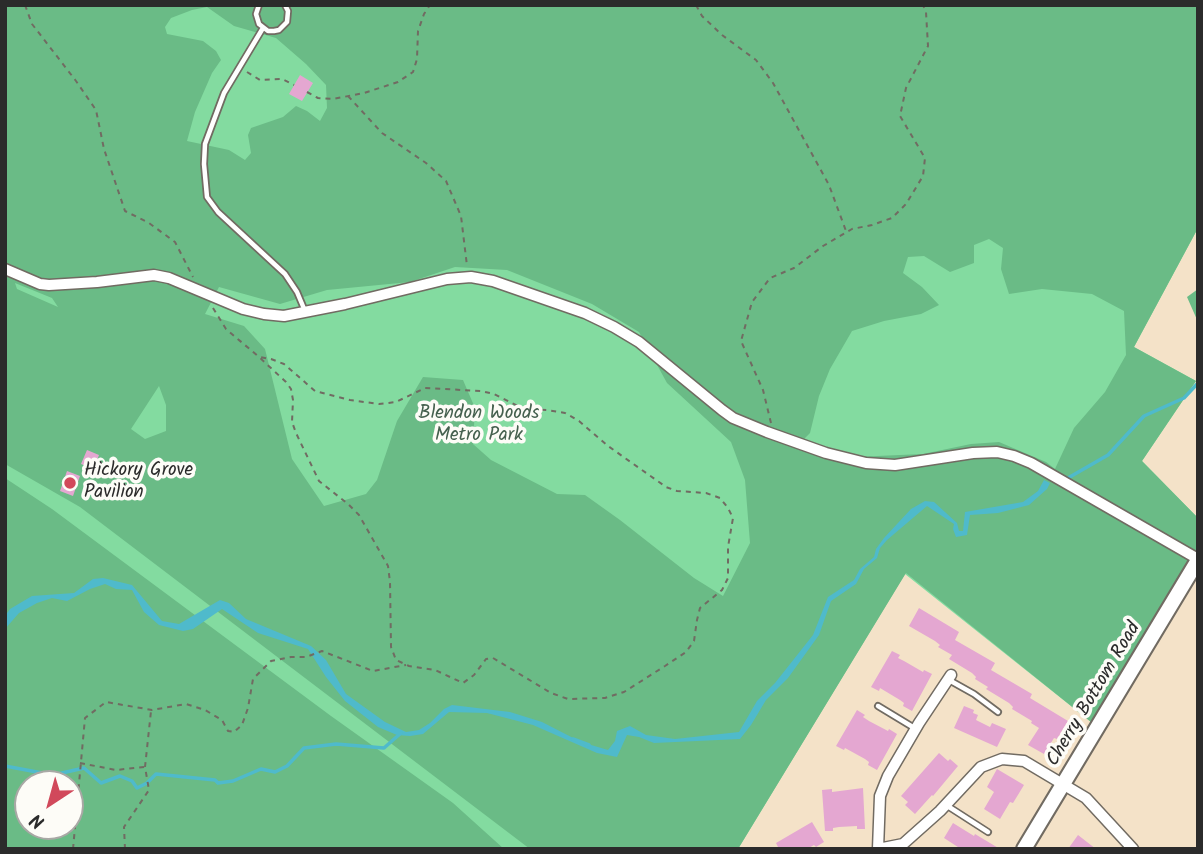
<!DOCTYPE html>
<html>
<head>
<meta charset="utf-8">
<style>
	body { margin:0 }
	#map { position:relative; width:1203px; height:854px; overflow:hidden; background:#f4e2c8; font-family:Kalam,sans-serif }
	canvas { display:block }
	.frame { position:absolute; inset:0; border:7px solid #2b2b2b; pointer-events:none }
	.north { position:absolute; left:14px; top:770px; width:70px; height:70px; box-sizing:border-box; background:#fdfcf7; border:2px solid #a9a8a5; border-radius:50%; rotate:216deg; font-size:19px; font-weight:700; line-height:28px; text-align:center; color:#2b2b2b }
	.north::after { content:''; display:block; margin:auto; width:24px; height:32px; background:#d1495b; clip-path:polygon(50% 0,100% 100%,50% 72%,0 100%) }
</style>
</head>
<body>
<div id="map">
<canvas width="1203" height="854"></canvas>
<div class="frame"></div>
<div class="north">N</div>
</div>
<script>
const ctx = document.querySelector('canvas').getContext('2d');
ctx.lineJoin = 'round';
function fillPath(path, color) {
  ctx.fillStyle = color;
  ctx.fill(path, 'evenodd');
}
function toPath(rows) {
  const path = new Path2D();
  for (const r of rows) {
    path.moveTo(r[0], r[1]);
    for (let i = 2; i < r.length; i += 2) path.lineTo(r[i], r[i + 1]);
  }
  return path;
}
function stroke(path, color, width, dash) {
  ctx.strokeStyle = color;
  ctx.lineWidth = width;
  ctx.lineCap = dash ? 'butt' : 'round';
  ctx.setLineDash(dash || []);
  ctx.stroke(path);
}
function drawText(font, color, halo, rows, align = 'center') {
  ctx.font = font + ' Kalam,sans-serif';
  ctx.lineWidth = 7;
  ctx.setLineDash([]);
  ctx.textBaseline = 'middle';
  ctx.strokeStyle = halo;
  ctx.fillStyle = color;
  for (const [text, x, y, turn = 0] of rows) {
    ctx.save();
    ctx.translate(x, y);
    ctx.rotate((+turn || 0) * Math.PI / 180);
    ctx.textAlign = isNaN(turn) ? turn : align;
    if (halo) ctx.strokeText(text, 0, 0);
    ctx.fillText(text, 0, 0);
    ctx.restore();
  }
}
fillPath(toPath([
	[5,5,1198,5,1198,228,1134,347,1196,381,1142,461,1198,518,1198,548,1091,722,905,574,738,849,5,849],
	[28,784,70,784,70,826,28,826]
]), '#83dba0');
fillPath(toPath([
	[5,5,1198,5,1198,228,1134,347,1196,381,1142,461,1198,518,1198,548,1091,722,906,573,738,849,530,849,80,507,5,464],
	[207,7,234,26,276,38,306,64,326,85,327,108,320,121,307,111,296,106,283,117,251,128,248,135,251,153,245,160,229,150,187,141,195,112,212,73,221,60,216,51,203,41,167,34,165,27,171,18,192,10],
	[989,239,1003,248,1001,269,1009,294,1042,289,1092,294,1124,311,1126,355,1105,392,1074,428,1055,469,1046,462,999,442,971,444,923,454,854,457,803,440,810,433,819,396,830,369,852,331,884,321,921,314,939,305,922,287,903,273,908,257,924,256,950,272,974,263,974,245],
	[455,267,507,270,592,304,639,332,667,383,731,442,745,480,750,543,723,596,694,578,620,520,585,495,557,494,491,460,473,444,475,408,463,380,423,377,397,421,377,480,366,494,324,506,292,459,265,349,244,326,205,314,219,287,280,304,327,290,410,282],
	[15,283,52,298,58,307,17,289],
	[159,386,166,405,166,431,145,439,131,429],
	[1198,289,1198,322,1187,297],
	[5,478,52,509,331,716,453,803,504,849,5,849],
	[28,784,70,784,70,826,28,826]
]), '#6abb86');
fillPath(toPath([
	[1044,480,1050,483,1047,489,1029,505,998,513,970,515,967,535,956,537,953,529,954,524,927,506,887,540,880,548,877,558,864,569,856,584,831,601,819,635,788,678,766,700,751,725,740,739,654,743,639,737,627,735,617,757,597,753,533,725,487,713,449,712,423,734,410,736,397,735,378,727,345,701,326,677,308,649,258,633,222,609,193,629,183,631,159,625,144,612,132,590,116,589,105,584,90,589,67,601,52,598,37,603,19,613,5,629,5,616,10,609,32,596,74,593,93,579,103,578,132,585,162,621,179,624,220,600,229,603,246,619,311,646,326,660,346,694,385,722,406,732,419,730,430,723,444,709,452,705,510,712,542,722,581,742,608,750,615,741,617,731,630,726,646,735,675,739,739,732,757,701,775,683,813,635,828,597,854,580,860,569,874,557,876,549,884,538,911,509,925,501,934,502,957,523,959,531,963,531,965,512,1023,502,1038,491]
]), '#4fbacb');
stroke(toPath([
	[1068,478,1108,455,1144,416,1184,398,1198,383],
	[573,739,589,745],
	[5,766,53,775,84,768,101,783,120,776,132,781,137,788,147,783,156,774,215,780,218,783,233,781,261,769,275,772,287,766,304,748,336,744,384,748,401,733]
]), '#4fbacb', 3.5);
fillPath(toPath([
	[300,75,313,83,302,101,289,94],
	[87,450,99,455,94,469,81,464],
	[67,471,80,476,73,496,60,491],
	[919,608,959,632,955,640,995,663,991,670,1032,694,1030,698,1068,721,1057,739,1054,738,1044,754,1028,745,1039,728,1031,723,1032,721,1012,709,1013,707,1009,703,986,689,988,687,975,679,976,677,972,673,949,659,952,655,938,647,940,645,935,641,909,626],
	[892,651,900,655,898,658,904,661,923,672,924,670,932,674,912,711,903,706,904,703,900,700,880,688,879,691,871,687],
	[964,706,974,710,973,713,978,715,976,720,990,727,992,723,1006,729,997,747,954,728],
	[857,710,865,715,863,717,869,721,888,731,889,729,897,734,877,770,868,765,869,762,865,759,845,748,844,750,836,746],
	[939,753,948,761,950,759,958,766,933,796,932,795,915,814,905,805,908,802,901,796],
	[997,769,1024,785,1013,803,1010,802,1000,819,984,809,994,792,987,787],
	[863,788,865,829,857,829,857,826,839,827,833,828,833,831,825,831,822,790,832,789,832,792],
	[812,822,824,842,816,847,814,845,807,849,779,849,776,843],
	[953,823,974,836,975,834,1000,849,961,849,944,838],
	[1078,835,1096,849,1068,849]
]), '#e4a7d1');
const lane = toPath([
	[259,5,256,14,259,24,268,31,274,31,279,30,287,22,288,11,285,5],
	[263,28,224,93,205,144,204,164,207,197,218,212,285,274,297,292,305,311],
	[949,680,974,694,998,712],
	[878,706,916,729],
	[946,805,988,832]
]);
const street = toPath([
	[5,269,40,284,49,285,97,282,154,275,169,278,243,309,264,314,284,316,345,304,447,279,471,277,493,281,585,313,614,327,639,342,722,410,733,418,767,432,826,453,866,463,895,465,973,453,997,452,1014,456,1031,463,1198,559],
	[878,849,903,844,940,811,981,767,1002,759,1024,761,1086,798,1133,849],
	[878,849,880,796,888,776,919,723,951,675]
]);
const secondary = toPath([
	[1024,849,1198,560]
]);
stroke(lane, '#716b62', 8);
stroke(street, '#716b62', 13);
stroke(secondary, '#716b62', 18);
stroke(toPath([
	[25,5,32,24,76,81,96,110,104,149,125,211,149,223,175,242,193,277],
	[696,5,702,16,722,35,756,60,773,83,829,185,846,231],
	[247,72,260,80,282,79,294,85],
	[307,92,318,98,333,99,364,93,398,82,413,72,417,59,418,31,424,14,430,5],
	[348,96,382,133,426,163,446,181,461,216,467,266],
	[213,308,226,329,259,357,286,382,291,389,293,400,292,422,296,433,319,481,348,504,359,515,388,566,390,582,391,647,396,660,409,666,435,670,463,683,474,675,486,659,493,658,551,693,568,699,605,698,624,692,665,666,686,652,694,641,697,620,700,608,722,590,728,578,728,547,733,518,728,508,720,498,706,493,677,491,666,487,608,446,579,421,565,413,547,410,524,409,494,394,481,391,425,388,396,402,379,404,350,400,315,391,284,364,271,359,259,357],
	[771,423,763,390,741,341,752,302,770,278,794,268,823,246,852,229,872,225,892,218,906,204,923,176,925,158,900,116,906,88,928,46,926,12,923,5],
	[80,763,116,770,144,767],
	[73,849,85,718,106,702,152,710,186,704,205,710,222,720,228,731,234,732,242,725,248,708,253,679,271,661,291,657,306,657,322,651,373,671,406,665],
	[125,849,124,827,149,790,145,767,151,711]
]), '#716b62', 2, [5, 5]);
stroke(lane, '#fff', 4.5);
stroke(street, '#fff', 10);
stroke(secondary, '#fff', 14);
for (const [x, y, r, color] of [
	[70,483,7,"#d1495b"]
]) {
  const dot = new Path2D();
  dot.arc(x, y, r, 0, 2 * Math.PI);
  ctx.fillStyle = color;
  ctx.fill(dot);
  stroke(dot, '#fdfcf7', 2.5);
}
drawText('19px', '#45604e', '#fdfcf7', [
	["Blendon Woods",479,415],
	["Metro Park",479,437]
]);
drawText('19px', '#2b2b2b', '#fdfcf7', [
	["Hickory Grove",84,472],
	["Pavilion",84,494]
], 'left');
drawText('19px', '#2b2b2b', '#fdfcf7', [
	["Cherry Bottom Road",1095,695,-59]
]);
</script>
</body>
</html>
